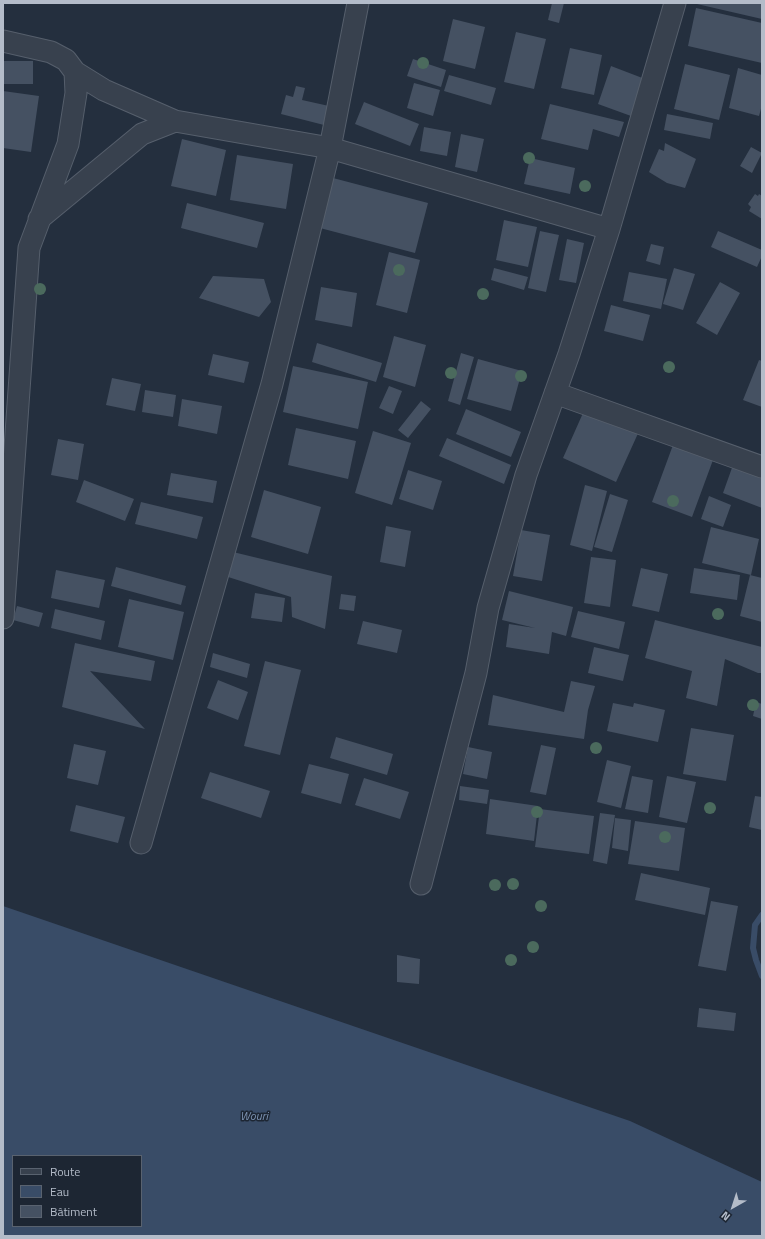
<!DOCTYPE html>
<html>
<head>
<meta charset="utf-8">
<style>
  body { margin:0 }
  #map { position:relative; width:765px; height:1239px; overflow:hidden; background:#242f3e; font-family:"Titillium Web",sans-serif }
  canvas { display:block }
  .frame { position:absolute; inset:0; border:4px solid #b4bcc9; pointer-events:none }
  .legend { position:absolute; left:12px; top:1155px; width:130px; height:72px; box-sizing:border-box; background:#1d2633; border:1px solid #59626f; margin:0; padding:5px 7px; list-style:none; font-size:12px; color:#b4bcc9 }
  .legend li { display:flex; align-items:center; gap:8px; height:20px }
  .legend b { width:20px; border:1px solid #59626f }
  .north { position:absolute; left:713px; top:1187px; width:40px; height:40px; -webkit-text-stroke:3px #1d2633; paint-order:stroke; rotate:219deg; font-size:11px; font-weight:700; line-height:16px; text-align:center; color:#b4bcc9 }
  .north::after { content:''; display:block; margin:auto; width:14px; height:18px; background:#b4bcc9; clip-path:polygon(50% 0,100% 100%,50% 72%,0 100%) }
</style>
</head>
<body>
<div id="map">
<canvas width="765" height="1239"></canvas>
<div class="frame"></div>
<ul class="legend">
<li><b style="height:5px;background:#38414e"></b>Route</li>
<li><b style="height:11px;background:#394c67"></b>Eau</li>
<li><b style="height:11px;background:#455162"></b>Bâtiment</li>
</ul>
<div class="north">N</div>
</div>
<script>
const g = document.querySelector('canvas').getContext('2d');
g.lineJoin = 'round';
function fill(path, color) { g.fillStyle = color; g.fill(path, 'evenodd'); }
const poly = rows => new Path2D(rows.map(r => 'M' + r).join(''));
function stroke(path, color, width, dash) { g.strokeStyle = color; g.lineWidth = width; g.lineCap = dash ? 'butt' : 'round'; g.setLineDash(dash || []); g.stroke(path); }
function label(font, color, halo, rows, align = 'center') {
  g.font = font + ' "Titillium Web",sans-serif'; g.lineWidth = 3; g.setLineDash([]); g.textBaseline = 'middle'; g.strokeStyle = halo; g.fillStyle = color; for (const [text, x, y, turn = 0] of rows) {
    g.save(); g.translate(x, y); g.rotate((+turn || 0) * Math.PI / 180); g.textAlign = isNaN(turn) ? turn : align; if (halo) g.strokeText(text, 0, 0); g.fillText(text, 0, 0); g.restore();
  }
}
const water = poly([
  [3,906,630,1121,762,1182,762,1236,3,1236],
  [13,1156,141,1156,141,1226,13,1226]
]);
const stream = poly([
  [762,915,755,925,753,948,756,960,762,976]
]);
const building = poly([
  [552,3,564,3,559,23,548,20],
  [697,3,762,3,762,19,697,4],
  [696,8,762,23,762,63,688,46],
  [453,19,485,27,475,69,443,61],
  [516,32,546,39,534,89,504,82],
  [570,48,602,55,594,95,561,88],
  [413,59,446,70,441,87,407,76],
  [3,61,33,61,33,84,3,84],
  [685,64,730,75,719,120,674,109],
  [611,66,645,79,631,116,598,104],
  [738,68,762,75,762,105,759,116,729,108],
  [449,75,496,88,491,105,444,91],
  [414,83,440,90,433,116,407,108],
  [296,86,305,88,302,100,329,106,324,125,281,114,286,95,293,97],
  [3,91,39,96,31,152,3,148],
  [364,102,419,124,410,146,355,124],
  [550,104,624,122,619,137,593,129,588,150,541,139],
  [667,114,713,123,710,139,664,130],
  [424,127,451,132,447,156,420,151],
  [461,134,484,139,477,172,455,167],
  [182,139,226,150,216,196,171,186],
  [665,143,696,159,685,188,667,183,649,172,659,149,664,151],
  [751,147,762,153,752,173,740,166],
  [237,155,293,164,286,209,230,200],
  [530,158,575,168,570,194,524,184],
  [333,178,428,203,415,253,320,228],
  [755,194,758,196,759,194,762,196,762,219,749,211,751,207,748,204],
  [187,203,264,223,257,248,181,228],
  [504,220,537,227,528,267,496,260],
  [540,231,559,235,546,292,528,288],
  [718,231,762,250,762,256,757,267,711,247],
  [567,239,584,243,576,283,559,280],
  [651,244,664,247,660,265,646,261],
  [389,252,420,260,407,313,376,305],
  [494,268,528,277,524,290,491,280],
  [674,268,695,274,683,310,663,304],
  [629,272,667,279,661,309,623,301],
  [213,276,264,279,271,302,259,317,199,298],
  [720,282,740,293,717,335,696,323],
  [321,287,357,293,352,327,315,320],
  [611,305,650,315,643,341,604,331],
  [394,336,426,345,415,387,383,377],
  [317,343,382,363,376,382,312,362],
  [461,353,474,357,460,405,448,401],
  [213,354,249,362,244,383,208,375],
  [478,359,522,371,511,411,467,399],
  [759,360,762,361,762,407,743,400],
  [293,366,368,382,358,429,283,412],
  [112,378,141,384,135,411,106,405],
  [389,386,402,391,393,414,379,408],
  [145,390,176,395,173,417,142,412],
  [182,399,222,406,217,434,178,426],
  [421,401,431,409,408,438,398,430],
  [587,404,640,429,616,482,563,458],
  [466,409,521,432,511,457,456,434],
  [296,428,356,441,348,479,288,465],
  [373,431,411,443,392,505,355,493],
  [447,438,511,465,504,484,439,456],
  [58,439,84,444,78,480,51,475],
  [673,445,713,460,692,517,652,502],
  [733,465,762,476,762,508,723,493],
  [408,470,442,481,433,510,399,499],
  [171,473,217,481,213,503,167,495],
  [84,480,134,499,125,521,76,502],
  [585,485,607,491,592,551,570,545],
  [264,490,321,507,308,554,251,537],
  [610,494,628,500,612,552,594,547],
  [709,496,731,505,723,527,701,519],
  [141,502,203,517,197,539,135,524],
  [386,526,411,531,405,567,380,562],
  [711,527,759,539,751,575,702,563],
  [521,530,550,535,542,581,513,576],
  [233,552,332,576,325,629,292,617,291,597,225,576],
  [591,557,616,560,610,607,584,603],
  [116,567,186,586,181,605,111,586],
  [641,568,668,574,659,612,632,606],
  [694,568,740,575,737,600,690,593],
  [56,570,105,580,99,608,51,598],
  [750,575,762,578,762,622,740,616],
  [509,591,573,607,566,636,552,632,549,654,506,647,509,624,535,628,502,620],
  [255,593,285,598,282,622,251,618],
  [341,594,356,596,354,611,339,609],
  [129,599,184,612,173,660,118,647],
  [17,606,43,613,39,627,13,620],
  [55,609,105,621,101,640,51,628],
  [578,611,625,622,619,649,571,637],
  [655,620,762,647,762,673,758,673,725,659,717,706,686,698,692,671,645,658],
  [363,621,402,630,397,653,357,644],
  [75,643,155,661,151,681,90,671,145,729,62,707],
  [594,647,629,655,623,681,588,673],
  [213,653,250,664,247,678,210,667],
  [265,661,301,670,280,755,244,746],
  [218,680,248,692,238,720,207,708],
  [571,681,595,686,588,710,584,739,488,725,493,695,564,712],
  [756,702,762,704,762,719,753,716],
  [613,703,633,707,634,703,665,710,658,742,607,731],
  [691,728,734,735,726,781,683,774],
  [336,737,393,754,387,775,330,758],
  [74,744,106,751,98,785,67,778],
  [541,745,556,748,546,795,530,792],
  [468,747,492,752,487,779,463,774],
  [607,760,631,766,621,808,597,802],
  [309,764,349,774,341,804,301,793],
  [210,772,270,791,261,818,201,798],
  [632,776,653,780,648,813,625,809],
  [667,776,696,782,687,823,659,817],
  [364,778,409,792,400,819,355,805],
  [460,786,489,790,487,804,459,800],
  [755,796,762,797,762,830,749,827],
  [490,799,538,806,534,841,486,834],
  [76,805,125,817,118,843,70,831],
  [540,809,594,816,589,854,535,847],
  [600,813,615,815,607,864,593,861],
  [615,818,631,820,628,851,612,848],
  [635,821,685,828,679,871,628,864],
  [641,873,710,888,705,915,635,900],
  [711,901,738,906,726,971,698,966],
  [397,955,420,959,419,984,397,982],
  [699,1008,736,1013,734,1031,697,1027]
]);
const minor = poly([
  [3,41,51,52,66,60,75,72,76,93,68,144,29,248,3,618],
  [75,72,104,90,175,121,330,148,609,229],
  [39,219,142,134,175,121],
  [555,393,762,467],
  [141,843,272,384,330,148,358,3],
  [421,884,476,673,488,608,526,475,569,354,609,229,675,3]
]);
const trees = [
  [423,63],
  [529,158],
  [585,186],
  [399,270],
  [40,289],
  [483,294],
  [669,367],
  [451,373],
  [521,376],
  [673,501],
  [718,614],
  [753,705],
  [596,748],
  [710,808],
  [537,812],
  [665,837],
  [513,884],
  [495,885],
  [541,906],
  [533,947],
  [511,960]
];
const waterNames = [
  ["Wouri",254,1117]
];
fill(water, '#394c67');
stroke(stream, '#394c67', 6);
fill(building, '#455162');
stroke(minor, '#565f6c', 23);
stroke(minor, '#38414e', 21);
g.fillStyle = '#4b6a5d';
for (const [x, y] of trees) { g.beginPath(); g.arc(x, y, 6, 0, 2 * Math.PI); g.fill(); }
label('italic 12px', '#7c92b1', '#1d2633', waterNames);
</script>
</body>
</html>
